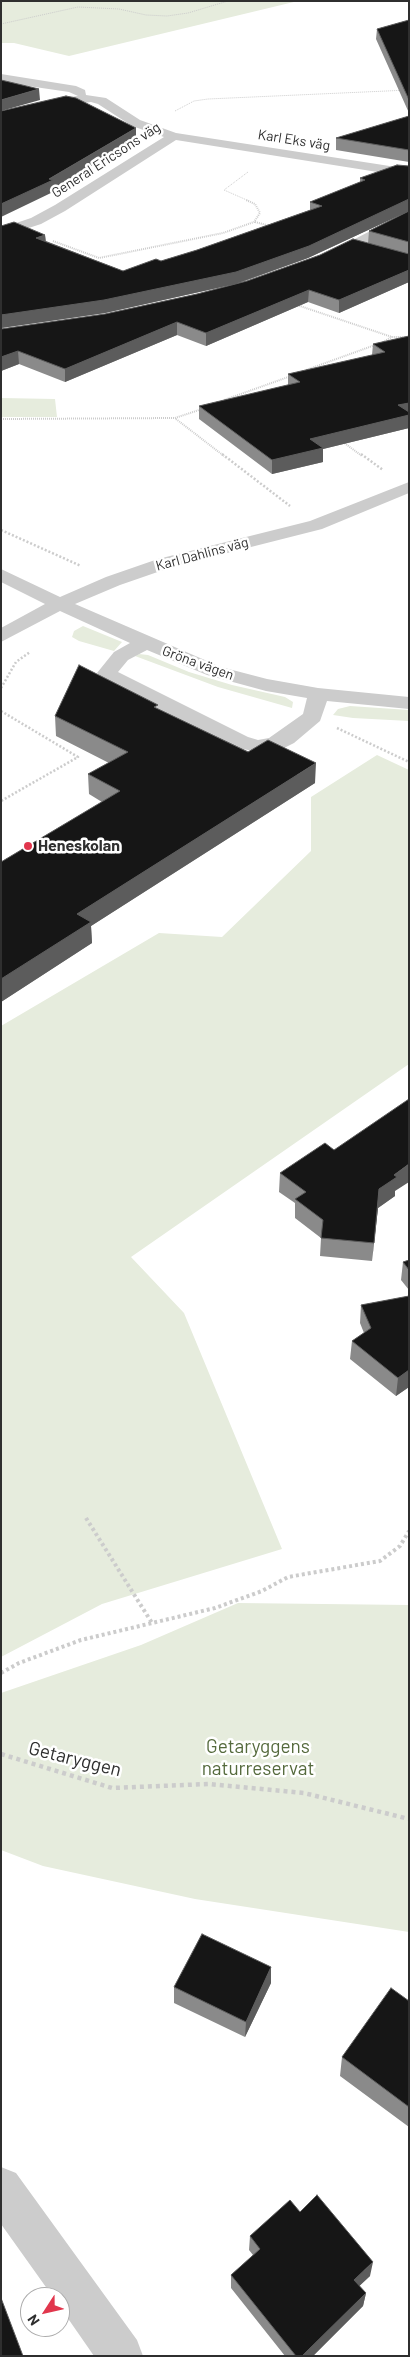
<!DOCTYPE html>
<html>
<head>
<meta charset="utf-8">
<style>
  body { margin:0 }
  #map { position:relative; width:410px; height:2357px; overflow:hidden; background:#fff; font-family:Barlow,sans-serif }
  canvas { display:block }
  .frame { position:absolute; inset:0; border:2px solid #2f2f2f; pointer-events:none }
  .north { position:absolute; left:20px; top:2287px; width:50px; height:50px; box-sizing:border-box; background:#fff; border:1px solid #acacac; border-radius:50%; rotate:235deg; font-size:14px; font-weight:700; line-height:20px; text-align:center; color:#2f2f2f }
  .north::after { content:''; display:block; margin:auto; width:18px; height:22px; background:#e1364d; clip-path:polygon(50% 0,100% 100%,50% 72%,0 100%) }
</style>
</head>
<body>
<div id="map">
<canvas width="410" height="2357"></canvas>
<div class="frame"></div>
<div class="north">N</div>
</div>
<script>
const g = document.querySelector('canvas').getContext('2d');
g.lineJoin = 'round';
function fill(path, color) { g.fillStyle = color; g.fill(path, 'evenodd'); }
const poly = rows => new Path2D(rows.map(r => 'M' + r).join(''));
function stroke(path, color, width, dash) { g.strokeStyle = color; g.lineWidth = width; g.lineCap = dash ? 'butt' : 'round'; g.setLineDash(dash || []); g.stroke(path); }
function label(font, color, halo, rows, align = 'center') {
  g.font = font + ' Barlow,sans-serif'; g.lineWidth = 5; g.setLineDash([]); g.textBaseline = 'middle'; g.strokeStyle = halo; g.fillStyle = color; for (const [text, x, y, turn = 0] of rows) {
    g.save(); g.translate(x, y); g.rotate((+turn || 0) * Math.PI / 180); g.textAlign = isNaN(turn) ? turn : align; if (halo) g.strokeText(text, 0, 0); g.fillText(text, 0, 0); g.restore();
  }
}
const green = poly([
  [1,1,298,1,69,56,14,43,1,43],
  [1,398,55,399,57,417,1,417],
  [83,626,122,642,114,651,79,641,72,637,74,631],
  [139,654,148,655,189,672,232,685,285,697,293,702,292,708,218,687,135,656],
  [350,706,409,710,409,721,353,718,333,715,338,709],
  [377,755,409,770,409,1064,131,1257,184,1313,282,1549,102,1604,1,1657,1,1026,159,933,222,937,311,851,311,797],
  [238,1603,409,1605,409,1932,195,1899,43,1866,1,1850,1,1693,141,1645]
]);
const pathFar4 = poly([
  [1,24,78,7,119,9,146,15,167,16,188,13,228,1],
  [175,111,194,101,208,99,409,90],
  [248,172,224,190,249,201]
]);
const pathFar3 = poly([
  [255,222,270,226],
  [53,241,99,258,223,233,254,222,260,213,255,204,246,200],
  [297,305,392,337,409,337],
  [381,343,392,337],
  [306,370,375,345],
  [224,400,291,376],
  [1,419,175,418,202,409],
  [176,419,224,456],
  [343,442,362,456]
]);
const pathFar2 = poly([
  [222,454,290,506],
  [361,454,383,470],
  [1,530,81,566],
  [1,688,16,662,30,652],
  [1,711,78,757,1,801],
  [337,728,409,762]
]);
const pathFar1 = poly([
  [86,1518,152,1623],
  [1,1673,19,1663,81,1640,215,1608,262,1591,288,1577,380,1561,400,1546,409,1531]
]);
const path = poly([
  [1,1754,112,1788,208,1784,304,1793,409,1819]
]);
const minor = poly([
  [1,74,76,86,85,90,86,95,106,98,140,120,176,133,409,169,409,177,176,140,65,211,41,224,1,237,1,228,31,218,55,205,164,137,132,126,98,104,91,102,53,107,1,121,1,113,52,99,78,96,69,92,1,82,1,74],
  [409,211,409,221,332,260,322,260,320,257,409,211],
  [409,482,409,493,322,529,172,567,120,585,75,604,221,667,267,679,318,688,409,697,409,709,327,701,320,721,294,743,282,749,258,752,233,747,109,684,97,673,114,652,130,643,60,611,1,642,1,628,45,604,1,582,1,569,60,597,106,577,158,559,310,521,409,482],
  [147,650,207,675,266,691,307,698,303,714,269,738,258,740,248,737,118,672,128,660,147,650],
  [1,2167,16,2173,137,2340,143,2356,94,2356,60,2307,60,2297,53,2297,1,2224,1,2167]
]);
const wall = poly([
  [409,20,409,113,376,39,377,29],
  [409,116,409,162,336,150,336,138],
  [409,166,409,211,308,258,237,284,368,243,369,231,409,211,409,282,339,313,308,302,206,346,177,335,65,382,19,364,1,371,1,329,105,314,197,294,231,285,105,313,1,328,45,235,46,241,123,271,161,261,197,250,310,210,310,202,360,182,360,178],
  [409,336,409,428,323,449,323,462,272,474,199,419,199,406,288,385,288,374,372,355,373,344],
  [158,709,315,783,91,926,92,943,1,1002,1,862,102,802,89,794,88,774,109,763,56,736,55,716],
  [280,1173,395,1191,395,1196,378,1208,372,1261,320,1256,321,1238,295,1218,295,1203,279,1192],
  [409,1260,409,1290,401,1280,403,1262],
  [409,1296,409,1387,396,1396,350,1359,352,1341,364,1333,360,1323,361,1305],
  [271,1967,271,1983,245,2037,174,2003,174,1987],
  [409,2001,409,2127,340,2076,342,2057],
  [300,2212,370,2276,359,2286,366,2293,363,2306,313,2356,285,2356,231,2288,231,2275,253,2255,249,2250,250,2236]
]);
const shadedWall = poly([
  [39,89,40,100,1,111,1,100],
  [136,128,136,139,53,189,53,192,1,217,1,204,49,179],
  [409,199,409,211,308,258,235,284,105,313,1,328,1,315],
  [45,235,46,247,36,238],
  [409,270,409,282,339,313,339,300],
  [309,290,308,302,206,346,206,333],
  [177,322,177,335,65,382,65,369],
  [18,351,19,364,1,371,1,357],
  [409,403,409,428,323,449,323,462,272,474,272,460,310,439,398,405],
  [316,763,315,783,91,926,92,943,1,1002,1,979,77,914],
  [409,1164,409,1182,395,1191,395,1196,378,1208,372,1261,379,1189,394,1175],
  [409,1370,409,1387,396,1396,398,1378],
  [271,1967,271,1983,245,2037,246,2022],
  [373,2262,370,2276,352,2293,354,2280],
  [366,2293,363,2306,313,2356,302,2356]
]);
const building = poly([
  [409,20,409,100,377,29,409,20],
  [1,80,39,89,1,100,1,80],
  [66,96,76,98,136,128,49,179,53,180,1,204,1,111,66,96],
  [409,116,409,150,336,138,409,116],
  [397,165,409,166,409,199,309,246,236,272,104,300,1,315,1,226,14,222,45,235,36,238,123,271,156,259,161,261,197,250,322,206,310,202,365,180,360,178,397,165],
  [409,211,409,242,369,231,409,211],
  [353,239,409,254,409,270,339,300,309,290,206,333,177,322,65,369,18,351,1,357,1,329,105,314,197,294,247,281,320,255,353,239],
  [409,336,409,403,398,405,409,412,409,415,310,439,323,448,272,460,199,406,300,382,288,374,385,352,373,344,409,336],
  [79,665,158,705,154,707,248,752,268,740,316,763,77,914,91,922,1,979,1,862,120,791,88,774,128,752,55,716,79,665],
  [409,1099,409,1164,394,1175,397,1177,379,1189,374,1243,321,1238,323,1220,295,1199,306,1192,280,1173,325,1143,334,1150,409,1099],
  [409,1260,409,1270,403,1262,409,1260],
  [409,1296,409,1370,398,1378,352,1341,371,1328,361,1305,409,1296],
  [202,1934,271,1967,246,2022,174,1987,202,1934],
  [391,1988,409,2001,409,2107,342,2057,391,1988],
  [317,2195,373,2262,354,2280,366,2293,302,2356,296,2356,231,2275,260,2249,250,2236,290,2200,300,2212,317,2195],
  [1,2298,23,2356,1,2356,1,2298]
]);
const markers = [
  [28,846,5,"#e1364d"]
];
const farStreetnames = [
  ["Karl Eks väg",294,140,9],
  ["General Ericsons väg",106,160,-33],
  ["Karl Dahlins väg",202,554,-15],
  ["Gröna vägen",198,663,20]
];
const poiNames = [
  ["Heneskolan",38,846]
];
const nearParknames = [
  ["Getaryggens",258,1747],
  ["naturreservat",258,1769]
];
const nearStreetnames = [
  ["Getaryggen",75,1759,14]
];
fill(green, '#e6ecdd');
stroke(pathFar4, '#ccc', 1, [1, 1]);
stroke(pathFar3, '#ccc', 2, [1, 1]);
stroke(pathFar2, '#ccc', 2.5, [2, 2]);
stroke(pathFar1, '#ccc', 4, [3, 3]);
stroke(path, '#ccc', 4.5, [4, 4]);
fill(minor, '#ccc');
fill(wall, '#8a8a8a');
fill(shadedWall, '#5c5c5c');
fill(building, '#161616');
stroke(building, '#5c5c5c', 1);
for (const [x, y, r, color] of markers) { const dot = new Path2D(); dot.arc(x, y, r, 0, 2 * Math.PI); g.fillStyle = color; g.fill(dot); stroke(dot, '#fff', 2); }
label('14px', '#2f2f2f', '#fff', farStreetnames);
label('bold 16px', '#2f2f2f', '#fff', poiNames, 'left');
label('19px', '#556a3d', '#fff', nearParknames);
label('19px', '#2f2f2f', '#fff', nearStreetnames);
</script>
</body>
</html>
